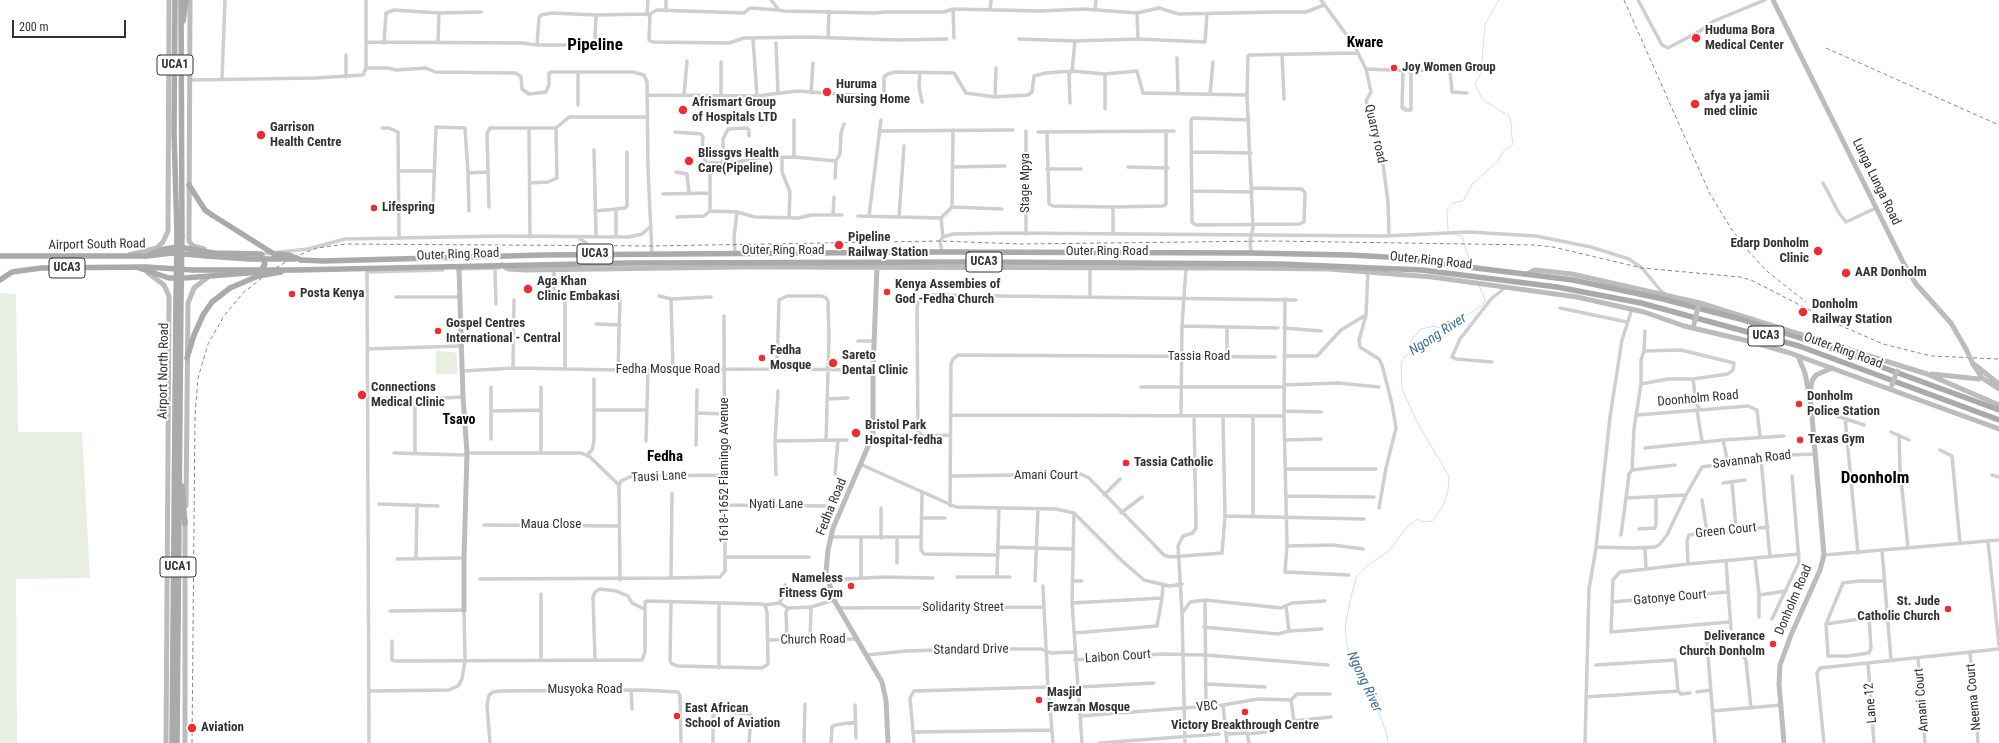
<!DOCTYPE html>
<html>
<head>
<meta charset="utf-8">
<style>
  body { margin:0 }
  #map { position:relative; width:1999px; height:743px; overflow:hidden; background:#fff; font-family:"Roboto Condensed",sans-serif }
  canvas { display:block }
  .scale { position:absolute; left:12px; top:20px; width:114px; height:18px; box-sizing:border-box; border:2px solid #323232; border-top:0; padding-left:5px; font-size:12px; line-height:14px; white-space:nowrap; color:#323232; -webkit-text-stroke:3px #fff; paint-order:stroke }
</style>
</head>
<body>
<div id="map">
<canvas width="1999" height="743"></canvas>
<div class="scale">200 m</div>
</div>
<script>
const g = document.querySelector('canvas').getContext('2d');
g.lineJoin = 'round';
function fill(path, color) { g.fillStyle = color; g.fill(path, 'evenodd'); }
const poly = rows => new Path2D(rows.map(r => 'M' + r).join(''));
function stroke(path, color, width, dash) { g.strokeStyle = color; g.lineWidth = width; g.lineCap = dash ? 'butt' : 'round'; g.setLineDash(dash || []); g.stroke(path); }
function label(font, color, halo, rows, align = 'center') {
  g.font = font + ' "Roboto Condensed",sans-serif'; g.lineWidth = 4; g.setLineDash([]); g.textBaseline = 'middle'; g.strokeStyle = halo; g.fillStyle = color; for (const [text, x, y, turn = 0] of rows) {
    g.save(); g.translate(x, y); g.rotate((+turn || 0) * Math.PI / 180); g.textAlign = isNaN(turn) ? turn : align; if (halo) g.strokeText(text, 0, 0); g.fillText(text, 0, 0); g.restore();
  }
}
const green = poly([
  [0,293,16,294,18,432,82,432,90,578,16,579,17,743,0,743],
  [436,351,454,352,457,354,457,374,436,374]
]);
const stream = poly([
  [1448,232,1447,210,1453,203,1463,201,1473,183,1498,161,1502,153,1513,144,1511,130,1512,125,1509,116,1483,100,1475,84,1481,73,1485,24,1499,0],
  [1457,235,1462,236,1471,266],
  [1410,354,1411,341,1421,329,1434,326,1443,329],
  [1388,743,1387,735,1378,710,1369,690,1356,669,1347,646,1345,627,1350,601,1357,575,1371,563,1389,551,1407,527,1418,519,1423,522,1432,521,1443,506,1448,491,1449,476,1418,424,1402,389,1401,363,1406,355,1414,353,1432,341,1439,336,1444,329,1483,305,1485,300,1479,285]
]);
const street = poly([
  [666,0,666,11],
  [771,0,779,10,784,11,876,13,884,12,944,12,953,9,1041,11,1084,9,1137,13,1159,8,1179,14,1278,12,1306,12,1324,5],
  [1321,0,1354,45,1366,69,1371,92,1366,101,1375,124,1383,164,1388,202,1389,235],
  [1638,0,1662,45,1668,48,1700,31,1714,21,1765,0],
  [953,9,954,38],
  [990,10,991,0],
  [1095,10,1096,0],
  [439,13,481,12],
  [1137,13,1138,39],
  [647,14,648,0],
  [648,15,657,10,744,13,750,8,779,10],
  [828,38,829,11],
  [753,39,757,96],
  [1019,39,1075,41,1138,39,1205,42,1207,14],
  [366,42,522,43,537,45,570,45,592,43,595,39,596,15],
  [384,43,386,13,394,10,439,13,438,42],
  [776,43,778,93],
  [537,45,539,18,541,15,552,13,596,15,647,14,650,16,649,40,653,42,729,43,744,38,808,37,897,40,947,39],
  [1282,54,1284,99],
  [1177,58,1178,93],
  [721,62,721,96],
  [366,68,388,68,396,70,426,68,435,72,516,73,521,77,522,89,529,94,546,92,549,85,549,73,552,72,633,72,644,75,647,82,648,169,652,254],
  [1366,69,1411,71],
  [1403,70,1402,108,1405,108,1405,110,1411,110,1411,71,1446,69,1450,71,1452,92,1467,93],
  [920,72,919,87,922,102],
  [1105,74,1105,109],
  [346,77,346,55],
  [222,78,225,0],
  [189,80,316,78,363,75,366,68,366,0],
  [811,93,813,63],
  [1210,94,1213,62],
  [647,95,757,96,797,91,881,97,884,95,884,77,888,74,895,72,954,73,966,93,995,97,1028,95,1032,92,1034,76,1046,73,1072,71,1105,74,1137,71,1143,93,1247,95,1248,56,1249,55,1358,53],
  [684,95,687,61],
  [1247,95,1253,228,1250,241,1251,253],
  [995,97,996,68],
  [1070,103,1069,74,1072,71,1075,41],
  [578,105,578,72],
  [794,120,794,157],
  [1249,120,1193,118,1191,120,1192,222,1196,225,1299,224,1304,222,1305,193,1302,189,1252,188],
  [382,128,389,128,398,132,399,238,502,236,629,237,642,234,650,227],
  [529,128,530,237],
  [879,131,1013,130],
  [675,132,701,134,703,137,702,152,706,163,738,162,755,158,794,157,836,161],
  [1038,132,1174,131],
  [1047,132,1049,204,1053,206,1113,207,1163,206,1166,204,1166,131],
  [594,150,596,236],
  [1192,152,1251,153],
  [782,158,782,172,790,192,789,218],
  [723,162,723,139,728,129,747,128,749,130,749,136],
  [706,163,710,170,710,211],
  [952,167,1005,166],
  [1128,167,1168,168],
  [1047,169,1081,169],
  [399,171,434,171],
  [676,172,687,174,689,193],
  [468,173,469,211],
  [835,178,836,161,840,154,841,133,844,124],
  [530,183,548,182,557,178,556,128],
  [1823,183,1839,213,1846,222,1876,208],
  [1192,191,1252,192],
  [663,194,709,193],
  [489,207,487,133,490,128,556,128,569,117,648,117],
  [952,207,1002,209],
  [433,208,436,127,465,128,468,173,487,172],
  [616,209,625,208,627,206,627,152],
  [595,211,616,209,616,237],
  [833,215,842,215],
  [858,216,941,218],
  [869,216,881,120],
  [677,217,704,216,710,211,737,212,755,217,799,218,811,215,833,215,834,197],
  [899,217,904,146],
  [1026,234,1026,131],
  [1113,234,1113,207],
  [578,237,600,254],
  [943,237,953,234,1009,233,1385,236,1469,232,1536,236,1591,247,1629,259,1642,268,1661,291,1665,294],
  [942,252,940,241,943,237,941,218,952,207,953,130],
  [735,253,734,237,737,212],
  [261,254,308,249,345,239,399,238],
  [457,269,499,268],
  [495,269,496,304],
  [554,269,554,293,563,296,565,298,565,369],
  [659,296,671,299],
  [1090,296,1090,267],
  [396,297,459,297],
  [1285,299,1284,416,1287,546,1285,572,1349,575],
  [1560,308,1627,322],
  [1366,315,1359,340,1360,347,1379,359,1382,365,1392,404,1396,428,1386,468,1379,508],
  [596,324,620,325],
  [1182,326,1278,328],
  [1227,327,1227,357],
  [1284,328,1321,331],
  [858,341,874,341],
  [367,349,461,346],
  [1644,351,1645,331],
  [1284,356,1317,356,1341,330,1366,315,1368,271],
  [1492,362,1456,359,1452,357,1460,339,1491,299,1506,287],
  [513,368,514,300],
  [673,369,671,299,711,297],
  [777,369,779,300,787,296,822,296,826,298,828,301,829,336,826,441],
  [618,370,620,298],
  [463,371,513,368,618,370,777,369,873,370],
  [1693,379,1696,403,1700,410],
  [1284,385,1338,383,1379,387],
  [1141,387,1284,387],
  [368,397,408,400,463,397],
  [827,399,848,398],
  [595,410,646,410],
  [491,411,541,410],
  [1284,411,1321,412],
  [1697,411,1702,441],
  [697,413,725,414],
  [952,415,1284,416],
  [1637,415,1748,406,1757,410,1760,437],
  [1181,416,1182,326,1186,268],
  [1253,416,1253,517],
  [1837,416,1864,425],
  [1845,418,1858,553],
  [1891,432,1909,440],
  [951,435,923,436,918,432,917,309,918,301,924,296,929,295,1296,300],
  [1899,435,1900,469,1908,548],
  [491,439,491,387],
  [1285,440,1321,439],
  [1723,440,1784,436],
  [646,441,648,370],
  [775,441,847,440],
  [696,445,697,390],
  [1645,448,1723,440,1728,463],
  [1940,450,1952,456,1960,543],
  [394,453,463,455,467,453,581,453,590,457,619,485],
  [415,453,415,400],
  [541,453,541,387],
  [587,455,592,450,594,441,594,379],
  [1761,459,1770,557],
  [862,465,956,507,1056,509,1074,513,1072,603,1082,743],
  [1675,465,1632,470,1629,474,1626,498,1686,495],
  [1286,469,1376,469],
  [1632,470,1634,429,1641,384,1641,360,1644,351,1681,350,1734,363,1733,370,1728,374,1693,379,1668,379,1641,384],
  [835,474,838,440],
  [776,475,775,441,778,391],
  [1992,475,1999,477],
  [951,476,1081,474,1089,478,1164,555,1170,557,1222,553,1225,516,1223,416],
  [1732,482,1736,529],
  [1723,483,1745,480],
  [672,493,671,578,720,577,725,571,725,557,724,316],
  [922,493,921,550,924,554,998,555],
  [1104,495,1120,479],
  [1286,496,1374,497],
  [1702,500,1707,532],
  [379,504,438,506],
  [725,505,826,506],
  [950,506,951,364,953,359,958,355,1275,357],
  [881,508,881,538],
  [1074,513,1121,560,1144,580,1169,586,1182,584],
  [1121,513,1142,497],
  [1225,516,1364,519],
  [921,518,945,518],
  [484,525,618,526],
  [1639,529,1655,528,1656,525,1656,496],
  [1621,535,1626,498],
  [830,537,921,537],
  [861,538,861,578],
  [1988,541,1999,645],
  [1287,546,1333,545,1363,549],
  [998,547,1072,549],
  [1596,547,1634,548,1655,547,1659,545,1667,535,1686,495,1702,467,1789,455,1816,454],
  [1645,548,1646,569],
  [1882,551,1891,660],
  [1824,555,1999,540],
  [725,557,809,557],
  [416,558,417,505],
  [397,559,464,558],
  [1755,559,1759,595,1759,617],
  [1726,561,1731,629],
  [897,563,897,539],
  [1688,564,1687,541,1689,535,1768,527],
  [997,576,999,508],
  [957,577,1010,577],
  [480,579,671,578],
  [620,580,619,485,621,481,632,476,643,476,725,475],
  [828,580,883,577,933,578],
  [1035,581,1038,509],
  [1072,581,1082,581],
  [1043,586,1044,607],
  [1759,595,1786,591],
  [1205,600,1206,707],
  [1612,602,1727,592],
  [779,603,788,608],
  [1072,603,1162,598,1163,584],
  [765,605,779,603,783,597,785,585],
  [1286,606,1289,631],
  [838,608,1044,607,1048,687,914,691,910,698,914,743],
  [1183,612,1190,602,1205,600,1281,608,1292,603,1325,601],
  [1869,617,1871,648,1869,653,1848,656,1828,656,1826,624,1843,583,1860,581,1884,581],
  [1772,619,1799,562,1792,476],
  [1730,622,1611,632,1613,580,1620,572,1688,564,1799,554],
  [1826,624,1887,615],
  [1204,627,1278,634,1289,631,1322,629],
  [1074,633,1157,626,1162,598],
  [768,640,858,639],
  [810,640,811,607],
  [392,641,392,660,396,661,642,660,645,652,645,602,648,601,761,604,765,605,767,612,768,664,762,668,678,666,672,664,670,661,671,602],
  [787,641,786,612,788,608,811,607,834,600],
  [1707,642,1715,743],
  [1970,652,1978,742],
  [867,655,906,651,970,649,1041,649,1051,653,1074,652],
  [1709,655,1736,652,1743,654,1746,661,1751,708],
  [1918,658,1925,743],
  [541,659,541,594],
  [595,660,593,597,595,592,600,589,616,591,628,596,632,603,644,609],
  [1075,660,1162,654,1206,655,1328,665],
  [1868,663,1874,743],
  [1596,665,1675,660,1678,691,1681,694,1690,693],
  [719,668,719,604],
  [1206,684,1265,687],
  [1048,687,1052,730],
  [1079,687,1154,683],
  [631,690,632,709],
  [369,691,449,690,458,686,462,679,465,661,464,610,390,611],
  [1697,692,1711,690],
  [1586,697,1678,691],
  [1291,700,1294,721,1331,717],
  [855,705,856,738],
  [1223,705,1226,734,1247,733,1249,743],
  [1713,711,1781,705],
  [1081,716,1223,705,1258,699,1291,700,1297,694,1330,694],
  [914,732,1052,730,1053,743],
  [1226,734,1227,743],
  [1248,734,1266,732],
  [369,743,367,272,443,270],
  [490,743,487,705,489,695,493,692,501,691,642,690,678,692,680,696,681,743],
  [713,743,713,716,717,711,750,714,751,716,749,743],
  [804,743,805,704],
  [831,743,832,727,835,725,856,722],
  [1099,743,1219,734],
  [1185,743,1182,612,1178,546,1183,536,1193,533,1196,528,1194,417],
  [1585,743,1589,589,1596,548,1610,417,1622,340,1632,309],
  [1824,743,1817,673,1820,668,1999,649]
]);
const secondary = poly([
  [190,0,189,241,193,246,204,249],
  [1773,0,1904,264,1916,284,1951,323,1966,349],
  [129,255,157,248,163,242,168,231,169,0],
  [502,265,508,269,526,270,741,267,1241,268,1329,269,1432,277,1577,297,1644,312,1684,326,1748,341,1790,353,1999,429],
  [877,267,873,370,873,435,833,528,828,550,826,572,834,600,882,682,886,700,888,743],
  [459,269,463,397,467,453,464,558,464,610],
  [148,273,164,285,169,296,169,304,166,743],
  [1527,274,1535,270,1572,274,1700,303,1927,374,1999,405],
  [1973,364,1982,378,1999,389],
  [1975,365,1999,384],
  [1932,374,1979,379],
  [1810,392,1812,381,1816,375,1832,368],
  [186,506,188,303,194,288,208,277],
  [185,743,185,520],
  [1784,743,1779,684,1780,665,1791,635,1820,570,1824,555,1811,405,1805,373,1798,356]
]);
const primary = poly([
  [175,0,174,131,177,236],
  [181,0,182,236],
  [183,21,186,0],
  [189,185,205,210,212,215],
  [0,256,147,256,172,253,207,256],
  [301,260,323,261,543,255,942,252,1251,253,1349,255,1387,257,1573,280,1663,299,1740,319,1819,344,1999,410],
  [136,267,169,278,185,278,260,272,265,264,261,254,214,253,179,247,164,249,147,256],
  [295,270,630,263,981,262,1280,264,1422,270,1557,287,1641,303,1799,346,1999,420],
  [0,280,12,272,41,268,146,267,193,270],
  [187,358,194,335,203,315,212,302,230,288],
  [182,486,185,524],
  [172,743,176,299],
  [177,743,181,299]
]);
const rail = poly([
  [1624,0,1710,194,1732,230,1750,253,1768,272,1806,302],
  [1826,48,1999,125],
  [192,743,195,415,198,378,208,344,224,316,243,293,268,273,294,257,317,248,346,244,651,246,940,241,1021,244,1273,241,1534,245,1553,247,1642,268,1740,277,1751,280,1837,324,1883,344,1931,356,1999,359]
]);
const secondaryBridge = poly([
  [1694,324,1698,307],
  [1966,349,1973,364],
  [1892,385,1897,371]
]);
const primaryBridge = poly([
  [212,215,274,254,289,255,301,260],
  [207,256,249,259,295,259],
  [193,270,295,270],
  [230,288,258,276,281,272],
  [176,299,177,236],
  [181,299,182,236]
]);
const markers = [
  [1696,38,5,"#f22b31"],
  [1394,68,4,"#f22b31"],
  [827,92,5,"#f22b31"],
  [1695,104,5,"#f22b31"],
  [683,110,5,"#f22b31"],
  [261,135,5,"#f22b31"],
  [689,161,5,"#f22b31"],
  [374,208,4,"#f22b31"],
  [839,245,5,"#f22b31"],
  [1818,251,5,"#f22b31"],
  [1846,273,5,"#f22b31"],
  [528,289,5,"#f22b31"],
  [887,292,4,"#f22b31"],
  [292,294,4,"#f22b31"],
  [1803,312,5,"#f22b31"],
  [438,331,4,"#f22b31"],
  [762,358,4,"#f22b31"],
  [833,363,5,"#f22b31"],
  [362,395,5,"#f22b31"],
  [1799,404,4,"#f22b31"],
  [856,433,5,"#f22b31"],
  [1800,440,4,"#f22b31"],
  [1126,463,4,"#f22b31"],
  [851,586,4,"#f22b31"],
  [1948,609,4,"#f22b31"],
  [1773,644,4,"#f22b31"],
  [1039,700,4,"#f22b31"],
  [1245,712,4,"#f22b31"],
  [677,716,4,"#f22b31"],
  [192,728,5,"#f22b31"]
];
const shields = [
  [175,65,36],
  [595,254,36],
  [984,262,36],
  [67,268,36],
  [1766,336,36],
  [178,567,36]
];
const shieldNames = [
  ["UCA1",175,65],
  ["UCA3",595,254],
  ["UCA3",984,262],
  ["UCA3",67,268],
  ["UCA3",1766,336],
  ["UCA1",178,567]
];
const poiNames = [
  ["Huduma Bora",1705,31],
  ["Medical Center",1705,46],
  ["Joy Women Group",1402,68],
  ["Huruma",836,85],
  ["Nursing Home",836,100],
  ["afya ya jamii",1704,97],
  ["med clinic",1704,112],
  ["Afrismart Group",692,103],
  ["of Hospitals LTD",692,118],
  ["Garrison",270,128],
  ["Health Centre",270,143],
  ["Blissgvs Health",698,154],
  ["Care(Pipeline)",698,169],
  ["Lifespring",382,208],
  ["Pipeline",848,238],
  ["Railway Station",848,253],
  ["Edarp Donholm",1809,244,"right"],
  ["Clinic",1809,259,"right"],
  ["AAR Donholm",1855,273],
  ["Aga Khan",537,282],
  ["Clinic Embakasi",537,297],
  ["Kenya Assembies of",895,285],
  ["God -Fedha Church",895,300],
  ["Posta Kenya",300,294],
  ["Donholm",1812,305],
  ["Railway Station",1812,320],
  ["Gospel Centres",446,324],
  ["International - Central",446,339],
  ["Fedha",770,351],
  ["Mosque",770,366],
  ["Sareto",842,356],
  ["Dental Clinic",842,371],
  ["Connections",371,388],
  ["Medical Clinic",371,403],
  ["Donholm",1807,397],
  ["Police Station",1807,412],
  ["Bristol Park",865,426],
  ["Hospital-fedha",865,441],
  ["Texas Gym",1808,440],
  ["Tassia Catholic",1134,463],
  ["Nameless",843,579,"right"],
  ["Fitness Gym",843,594,"right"],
  ["St. Jude",1940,602,"right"],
  ["Catholic Church",1940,617,"right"],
  ["Deliverance",1765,637,"right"],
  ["Church Donholm",1765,652,"right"],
  ["Masjid",1047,693],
  ["Fawzan Mosque",1047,708],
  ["East African",685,709],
  ["School of Aviation",685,724],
  ["Victory Breakthrough Centre",1245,726,"center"],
  ["Aviation",201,728]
];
const streetNames = [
  ["Quarry road",1375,134,77],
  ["Lunga Lunga Road",1876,182,64],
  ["Stage Mpya",1026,183,-90],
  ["Airport South Road",97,245,-1],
  ["Outer Ring Road",783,251],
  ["Outer Ring Road",1107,252],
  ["Outer Ring Road",458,255,-2],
  ["Outer Ring Road",1431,261,6],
  ["Outer Ring Road",1843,351,20],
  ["Tassia Road",1199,357],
  ["Fedha Mosque Road",668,370],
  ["Airport North Road",164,371,-89],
  ["Doonholm Road",1698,399,-5],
  ["Savannah Road",1752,460,-7],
  ["1618-1652 Flamingo Avenue",725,470,-90],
  ["Amani Court",1046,476],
  ["Tausi Lane",659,477,-3],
  ["Nyati Lane",776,505],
  ["Fedha Road",832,507,-68],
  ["Maua Close",551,525],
  ["Green Court",1726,531,-6],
  ["Gatonye Court",1670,598,-5],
  ["Donholm Road",1794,600,-67],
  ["Solidarity Street",963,608],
  ["Church Road",813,640,-1],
  ["Standard Drive",971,650,-1],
  ["Laibon Court",1118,657,-4],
  ["Musyoka Road",585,690],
  ["Neema Court",1974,697,-95],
  ["Amani Court",1922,700,-95],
  ["Lane 12",1871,703,-95],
  ["VBC",1207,707,-5]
];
const waterNames = [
  ["Ngong River",1438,335,-33],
  ["Ngong River",1364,682,65]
];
const neighbourhoodNames = [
  ["Tsavo",459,420]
];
const quarterNames = [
  ["Kware",1365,43],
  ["Fedha",665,457]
];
const districtNames = [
  ["Pipeline",595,46],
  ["Doonholm",1875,479]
];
fill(green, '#e8efe0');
stroke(stream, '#cce0f0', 1);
stroke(street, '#cfcfcf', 3.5);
stroke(secondary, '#bcbcbc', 5);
stroke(primary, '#aaa', 5.5);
stroke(rail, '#878787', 1, [4, 3]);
stroke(secondaryBridge, '#bcbcbc', 5);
stroke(primaryBridge, '#aaa', 5.5);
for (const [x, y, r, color] of markers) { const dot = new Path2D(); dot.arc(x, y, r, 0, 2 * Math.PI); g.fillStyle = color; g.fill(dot); stroke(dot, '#fff', 1.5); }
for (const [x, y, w] of shields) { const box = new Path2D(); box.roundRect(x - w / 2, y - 10, w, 20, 3); g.fillStyle = '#fff'; g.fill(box); stroke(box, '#323232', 1); }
label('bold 12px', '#323232', null, shieldNames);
label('bold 13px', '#323232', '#fff', poiNames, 'left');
label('13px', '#323232', '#fff', streetNames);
label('italic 14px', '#38719c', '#fff', waterNames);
label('bold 14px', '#000', '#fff', neighbourhoodNames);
label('bold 15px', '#000', '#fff', quarterNames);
label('bold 17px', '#000', '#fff', districtNames);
</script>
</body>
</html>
